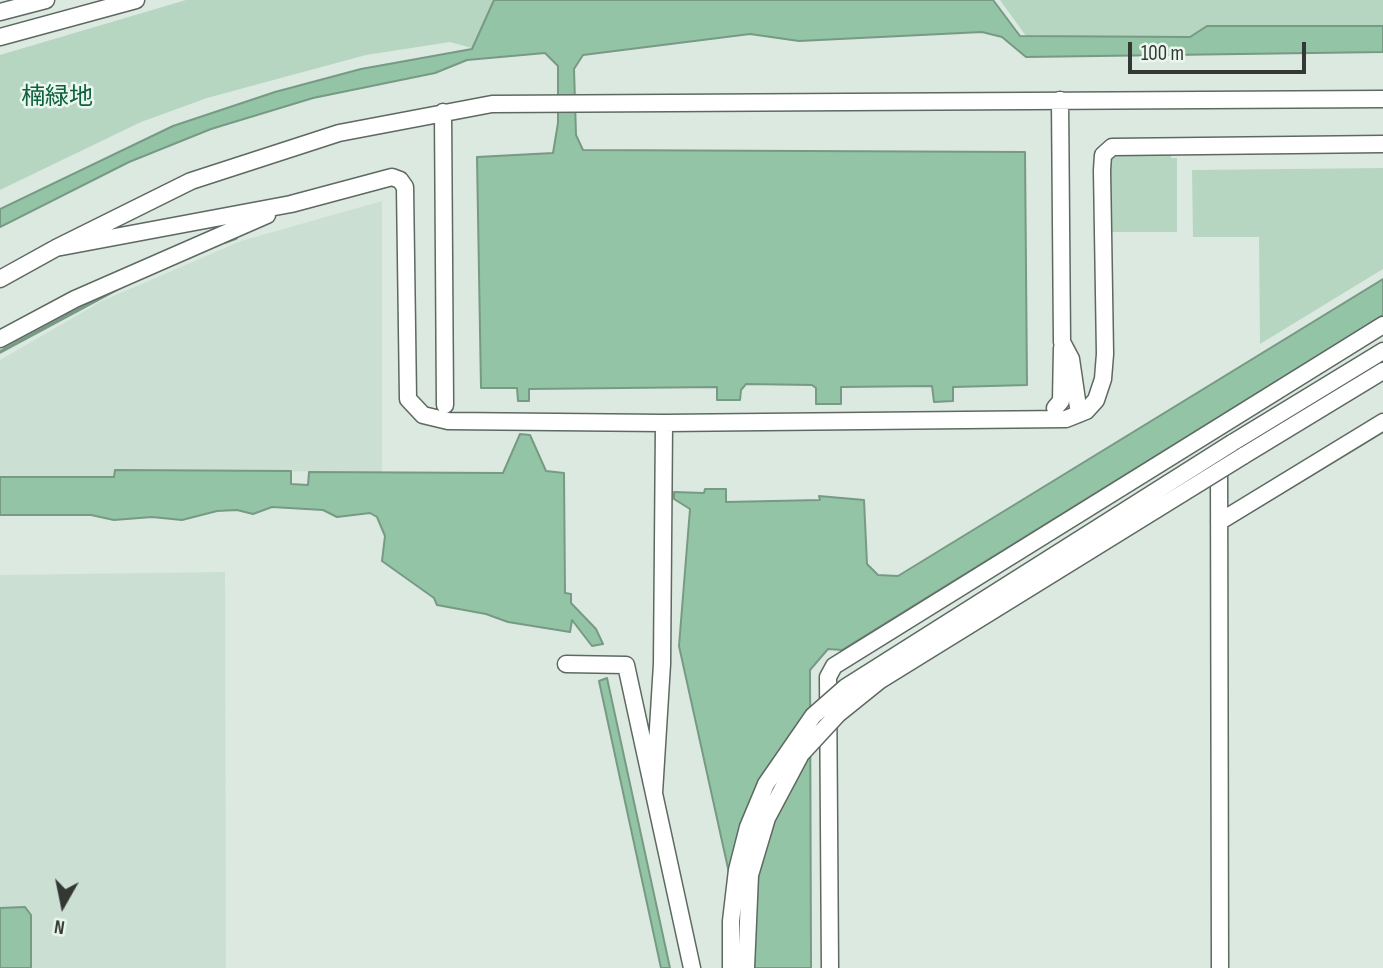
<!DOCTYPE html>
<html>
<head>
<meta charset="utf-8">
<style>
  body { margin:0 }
  #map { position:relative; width:1383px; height:968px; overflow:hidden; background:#dce9e1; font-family:"Sofia Sans Condensed",sans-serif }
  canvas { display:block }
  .north { position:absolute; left:28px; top:870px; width:70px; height:70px; -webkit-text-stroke:5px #eaf7ee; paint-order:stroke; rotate:189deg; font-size:19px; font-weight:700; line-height:28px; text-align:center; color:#333835 }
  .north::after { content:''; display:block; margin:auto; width:24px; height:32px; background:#333835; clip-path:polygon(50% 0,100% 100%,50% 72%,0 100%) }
  .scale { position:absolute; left:1128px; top:42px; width:178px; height:32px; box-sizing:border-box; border:4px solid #333835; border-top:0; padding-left:9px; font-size:21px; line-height:24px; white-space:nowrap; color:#333835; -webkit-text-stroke:5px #eaf7ee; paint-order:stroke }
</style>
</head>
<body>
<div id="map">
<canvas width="1383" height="968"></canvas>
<div class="north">N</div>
<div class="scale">100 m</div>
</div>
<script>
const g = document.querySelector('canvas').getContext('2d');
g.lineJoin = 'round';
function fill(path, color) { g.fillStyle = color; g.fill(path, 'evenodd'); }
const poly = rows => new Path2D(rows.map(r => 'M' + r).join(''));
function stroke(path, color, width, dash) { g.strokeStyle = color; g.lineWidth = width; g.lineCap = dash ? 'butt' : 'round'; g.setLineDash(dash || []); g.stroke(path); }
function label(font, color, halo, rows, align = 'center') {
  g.font = font + ' "Sofia Sans Condensed","Noto Sans JP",sans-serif'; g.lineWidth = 5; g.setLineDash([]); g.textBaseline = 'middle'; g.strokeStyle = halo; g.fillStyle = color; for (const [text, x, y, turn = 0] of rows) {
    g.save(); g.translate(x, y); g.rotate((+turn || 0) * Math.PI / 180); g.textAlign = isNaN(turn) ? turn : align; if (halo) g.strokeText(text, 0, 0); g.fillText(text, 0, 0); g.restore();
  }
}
const built = poly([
  [382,201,382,472,116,470,115,477,0,477,0,360,102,301,241,241],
  [225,572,226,968,0,968,0,575]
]);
const green = poly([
  [186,0,494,0,472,48,450,42,366,55,207,98,141,122,0,190,0,55],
  [1000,0,1383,0,1383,26,1207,26,1190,37,1026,36],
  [1117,154,1171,154,1171,158,1177,158,1177,232,1110,232,1110,159],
  [1383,168,1383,269,1260,344,1259,237,1193,237,1192,170]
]);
const water = poly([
  [494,0,993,0,1020,36,1190,37,1207,26,1383,26,1383,52,1026,57,1002,37,982,32,799,41,750,34,583,55,574,69,576,135,583,150,1025,152,1027,385,953,387,953,401,934,402,932,386,841,387,841,404,816,404,816,388,812,385,746,384,741,390,740,400,717,400,717,387,529,389,529,401,518,401,517,388,481,388,477,157,553,153,558,123,558,66,545,53,467,60,435,73,313,98,211,129,129,162,0,227,0,209,173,126,275,92,361,69,472,49,494,0],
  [1383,279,1383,315,842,650,828,649,810,670,811,968,750,968,679,646,690,509,674,499,674,492,704,493,705,489,726,489,726,502,820,500,819,496,864,500,867,564,878,575,898,576,1383,279],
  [520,434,530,435,546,471,564,473,565,593,571,594,571,603,596,629,603,644,592,646,572,620,570,632,508,622,486,614,437,605,434,598,382,561,385,536,377,517,370,513,337,517,323,510,272,507,253,514,237,510,217,511,182,520,152,517,114,520,91,515,0,515,0,477,114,477,115,470,291,471,291,484,308,485,309,472,503,473,520,434],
  [607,678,670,968,661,968,599,681,607,678],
  [25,907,31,915,31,968,0,968,0,908,25,907]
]);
const stream = poly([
  [225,242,236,238],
  [0,352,121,287]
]);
const minor = poly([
  [0,12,46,0],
  [0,37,136,0],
  [1060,100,1062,342,1071,359,1079,414],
  [443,112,445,405],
  [56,248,291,204,392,177,400,180,405,187,408,399,423,415,448,421,664,423,1066,419,1086,411,1096,400,1103,379,1105,354,1102,170,1103,155,1112,147,1383,144],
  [0,279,56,248,191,181,339,133,492,104,1383,99],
  [0,339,75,299,267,215],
  [1055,408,1061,401,1062,348],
  [1232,443,1383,351],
  [1243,456,1383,371],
  [1219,459,1220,968],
  [1219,522,1383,422],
  [566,664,626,665,692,968],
  [654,793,662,664,664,423],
  [830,968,828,677,834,666,1383,325]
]);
const minorBridge = poly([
  [731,968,731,921,737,870,748,827,766,784,813,716,846,687,1232,443],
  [746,968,750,875,767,818,801,754,838,714,879,681,1243,456]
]);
const parkNames = [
  ["楠緑地",57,98]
];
fill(built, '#cbdfd2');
fill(green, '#b6d6c2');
fill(water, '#94c4a6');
stroke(water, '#779a84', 2);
stroke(stream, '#779a84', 3.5);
stroke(minor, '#5d6961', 19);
stroke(minor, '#fff', 16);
stroke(minorBridge, '#5d6961', 19, []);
stroke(minorBridge, '#fff', 16);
label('24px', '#0f603b', '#eaf7ee', parkNames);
</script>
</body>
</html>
